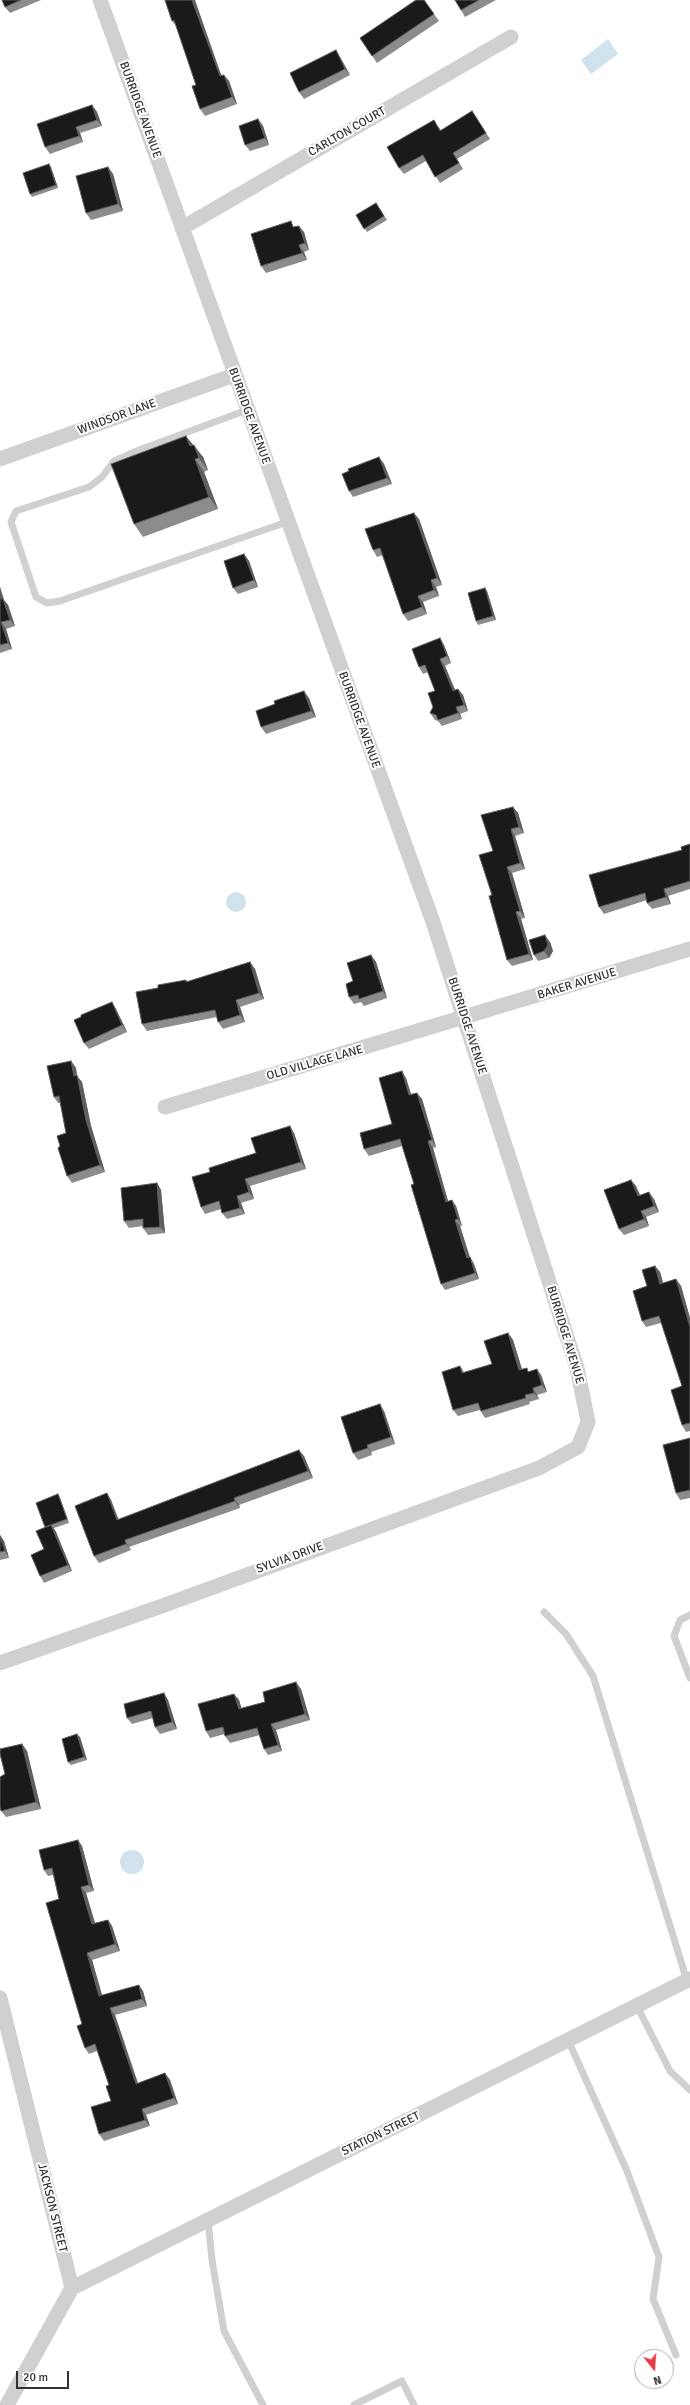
<!DOCTYPE html>
<html>
<head>
<meta charset="utf-8">
<style>
  body { margin:0 }
  #map { position:relative; width:690px; height:2405px; overflow:hidden; background:#fff; font-family:Signika,sans-serif }
  canvas { display:block }
  .north { position:absolute; left:634px; top:2349px; width:40px; height:40px; box-sizing:border-box; background:#fff; border:1px solid #adadad; border-radius:50%; rotate:163deg; font-size:11px; font-weight:700; line-height:16px; text-align:center; color:#333 }
  .north::after { content:''; display:block; margin:auto; width:14px; height:18px; background:#e63946; clip-path:polygon(50% 0,100% 100%,50% 72%,0 100%) }
  .scale { position:absolute; left:16px; top:2371px; width:53px; height:18px; box-sizing:border-box; border:2px solid #333; border-top:0; padding-left:5px; font-size:12px; line-height:14px; white-space:nowrap; color:#333; -webkit-text-stroke:3px #fff; paint-order:stroke }
</style>
</head>
<body>
<div id="map">
<canvas width="690" height="2405"></canvas>
<div class="north">N</div>
<div class="scale">20 m</div>
</div>
<script>
const g = document.querySelector('canvas').getContext('2d');
g.lineJoin = 'round';
function fill(path, color) { g.fillStyle = color; g.fill(path, 'evenodd'); }
const poly = rows => new Path2D(rows.map(r => 'M' + r).join(''));
function stroke(path, color, width, dash) { g.strokeStyle = color; g.lineWidth = width; g.lineCap = dash ? 'butt' : 'round'; g.setLineDash(dash || []); g.stroke(path); }
function label(font, color, halo, rows, align = 'center') {
  g.font = font + ' Signika,sans-serif'; g.lineWidth = 4; g.setLineDash([]); g.textBaseline = 'middle'; g.strokeStyle = halo; g.fillStyle = color; for (const [text, x, y, turn = 0] of rows) {
    g.save(); g.translate(x, y); g.rotate((+turn || 0) * Math.PI / 180); g.textAlign = isNaN(turn) ? turn : align; if (halo) g.strokeText(text, 0, 0); g.fillText(text, 0, 0); g.restore();
  }
}
const water = poly([
  [608,39,618,54,591,74,581,60],
  '226 902a10 10 0 1 1 20 0a10 10 0 1 1-20 0Z',
  '120 1862a12 12 0 1 1 24 0a12 12 0 1 1-24 0Z'
]);
const lane = poly([
  [247,410,139,450,114,461,102,477,89,487,16,511,11,522,36,597,47,603,60,601,287,522],
  [544,1612,566,1634,593,1676,687,1981],
  [690,1615,680,1620,674,1636,690,1678],
  [637,2006,670,2071,690,2090],
  [568,2040,627,2171,659,2257,653,2299,676,2355],
  [208,2220,212,2260,224,2331,263,2405],
  [354,2405,402,2381,414,2405]
]);
const street = poly([
  [182,228,511,37],
  [0,459,234,375],
  [165,1107,690,949],
  [0,1663,162,1606,539,1468,578,1447,588,1422,577,1368,433,922,100,0],
  [0,1998,72,2288,7,2405],
  [72,2288,690,1979]
]);
const wall = poly([
  [2,0,41,0,10,13,5,7],
  [165,0,222,75,224,75,229,81,237,104,205,116,200,109,196,85,177,27,172,21],
  [424,0,439,21,377,63,360,38],
  [455,0,496,0,465,17,461,10],
  [336,50,340,57,350,75,304,99,299,92],
  [92,105,97,112,102,126,80,133,83,142,50,154,45,147],
  [472,111,490,139,457,159,463,169,440,183,426,161,404,174,399,168,438,126,441,130],
  [258,119,263,126,269,145,250,151,245,145],
  [49,164,51,167,58,188,32,197,30,194],
  [108,167,113,174,123,211,91,220,86,213],
  [376,203,387,220,367,232,356,215],
  [304,232,309,250,304,252,307,260,266,273,261,266],
  [193,445,194,445,203,457,208,470,204,472,218,509,143,537,134,524],
  [379,457,384,464,392,484,353,497,349,491,349,471],
  [419,519,442,585,436,587,439,596,423,602,427,614,408,621,403,614,383,555,377,557,373,550],
  [244,554,249,561,258,587,238,594,233,588],
  [0,587,4,600,8,605,15,626,6,629,12,649,0,653],
  [485,588,487,591,496,620,478,625,476,621],
  [440,638,444,645,451,663,445,666,455,690,458,689,463,695,468,711,460,714,462,719,442,726,438,721,435,720,430,713,433,707,435,691,428,672,423,674,419,667],
  [309,698,316,717,266,734,261,727],
  [513,807,518,813,524,833,515,836,525,869,512,873,525,918,521,919,533,960,512,966,507,960,492,895,493,851],
  [690,844,690,889,668,896,671,904,652,909,647,903,647,900,604,914,599,907],
  [550,942,553,951,549,958,538,961,534,955],
  [371,955,376,962,387,998,364,1006,361,1002,354,1004,349,997,353,981],
  [250,962,255,969,264,999,240,1007,245,1022,223,1029,218,1022,217,1017,147,1031,142,1024,158,988,186,980,187,982],
  [112,1002,116,1009,127,1032,89,1049,84,1043],
  [71,1061,76,1068,77,1076,82,1082,91,1126,105,1172,72,1183,67,1176,60,1146,66,1133,60,1103,58,1103,54,1097],
  [406,1078,411,1094,417,1093,422,1099,436,1147,433,1148,448,1201,456,1206,462,1226,460,1226,470,1257,474,1264,479,1279,445,1290,441,1284,414,1184,402,1146,369,1156,364,1149,392,1124],
  [294,1133,306,1169,250,1186,254,1199,241,1203,245,1214,227,1219,222,1213,221,1209,205,1214,201,1207,210,1172,256,1153],
  [631,1180,636,1186,640,1195,654,1199,659,1212,646,1217,649,1226,624,1235,619,1229],
  [157,1183,161,1190,165,1233,148,1235,143,1228,143,1226,129,1228,124,1221],
  [655,1266,660,1272,663,1283,676,1279,681,1286,690,1318,690,1431,686,1432,682,1425,682,1386,661,1323,646,1327,642,1321],
  [508,1333,513,1340,522,1369,541,1375,547,1392,537,1395,539,1399,529,1402,530,1404,485,1418,480,1410,458,1416,453,1410,460,1366,464,1373,492,1364],
  [384,1411,395,1444,371,1452,372,1455,358,1460,353,1453],
  [690,1438,690,1498,680,1500,676,1493],
  [304,1456,313,1478,239,1505,240,1508,129,1547,131,1550,99,1563,94,1556,107,1493,111,1500,118,1519],
  [58,1494,60,1498,69,1523,54,1528,56,1532,72,1571,44,1583,40,1576,44,1549,45,1528,36,1503],
  [0,1535,4,1541,9,1558,0,1560],
  [301,1689,310,1720,276,1730,282,1751,268,1755,264,1749,260,1735,230,1743,225,1736,225,1734,210,1738,206,1731,234,1694,239,1700,241,1708,265,1702],
  [164,1693,168,1700,177,1729,160,1734,155,1727,153,1718,132,1724,127,1718],
  [80,1737,87,1760,71,1765,68,1762],
  [22,1744,27,1751,41,1809,6,1817,1,1811,5,1774],
  [78,1840,82,1846,94,1891,86,1893,95,1923,108,1920,112,1926,120,1951,92,1960,102,1995,143,1991,147,2006,115,2015,138,2083,165,2073,170,2080,178,2104,146,2115,150,2126,104,2141,99,2134,111,2101,109,2085,97,2051,89,2054,85,2048,82,2024,59,1899,53,1875,48,1876,44,1870]
]);
const shadedWall = poly([
  [192,0,195,0,224,83,220,76],
  [336,50,340,57,350,75,345,69],
  [224,75,229,81,237,104,232,97],
  [92,105,97,112,102,126,97,120],
  [258,119,263,126,269,145,265,138],
  [76,127,80,133,83,142,79,136],
  [49,164,51,167,58,188,56,185],
  [108,167,113,174,123,211,118,204],
  [299,226,304,232,309,250,305,243],
  [299,245,304,252,307,260,302,253],
  [186,436,203,457,208,470,190,446],
  [379,457,384,464,392,484,387,478],
  [195,459,204,472,218,509,209,497],
  [414,513,419,519,442,585,437,578],
  [244,554,249,561,258,587,254,580],
  [431,580,436,587,439,596,434,590],
  [0,587,4,600,8,605,15,626,10,620,1,599,0,595],
  [485,588,487,591,496,620,493,616],
  [418,596,423,602,427,614,422,607],
  [1,622,6,629,12,649,8,643],
  [440,638,444,645,451,663,447,656],
  [440,659,445,666,458,697,453,691],
  [458,689,463,695,468,711,464,705],
  [304,691,309,698,316,717,311,711],
  [456,707,460,714,462,719,458,713],
  [513,807,518,813,524,833,519,827],
  [511,829,515,836,525,869,520,863],
  [507,867,512,873,525,918,520,911],
  [664,889,668,896,671,904,666,897],
  [516,912,521,919,533,960,529,954],
  [545,935,550,942,553,951,549,958,544,951],
  [371,955,376,962,387,998,383,991],
  [250,962,255,969,264,999,259,993],
  [236,1000,240,1007,245,1022,240,1015],
  [112,1002,116,1009,127,1032,122,1025],
  [71,1061,76,1068,77,1076,82,1082,91,1126,105,1172,100,1165,86,1120,74,1076],
  [402,1071,406,1078,413,1101,409,1095],
  [417,1093,422,1099,436,1147,432,1140],
  [290,1126,294,1133,306,1169,301,1162],
  [428,1141,433,1148,450,1208,446,1202],
  [245,1179,250,1186,254,1199,249,1192],
  [631,1180,636,1186,643,1203,638,1196],
  [157,1183,161,1190,165,1233,160,1227],
  [649,1192,654,1199,659,1212,654,1206],
  [237,1196,241,1203,245,1214,240,1208],
  [452,1200,456,1206,462,1226,458,1219],
  [641,1211,646,1217,649,1226,644,1219],
  [455,1220,460,1226,472,1265,467,1258],
  [470,1257,474,1264,479,1279,475,1273],
  [655,1266,660,1272,665,1290,660,1284],
  [676,1279,681,1286,690,1318,690,1327],
  [508,1333,513,1340,524,1376,519,1370],
  [460,1366,464,1373,462,1373],
  [537,1369,541,1375,547,1392,542,1385],
  [533,1388,537,1395,539,1399,534,1393],
  [380,1404,384,1411,395,1444,391,1437],
  [367,1445,371,1452,372,1455,368,1448],
  [299,1450,304,1456,313,1478,308,1471],
  [107,1493,111,1500,121,1526,117,1520],
  [58,1494,60,1498,69,1523,67,1519],
  [234,1498,239,1505,240,1508,235,1501],
  [51,1525,56,1532,72,1571,68,1565],
  [0,1535,4,1541,9,1558,5,1551],
  [125,1540,129,1547,131,1550,126,1544],
  [296,1682,301,1689,310,1720,305,1714],
  [164,1693,168,1700,177,1729,172,1722],
  [234,1694,239,1700,244,1716,239,1709],
  [271,1724,276,1730,282,1751,278,1745],
  [77,1734,80,1737,87,1760,84,1757],
  [22,1744,27,1751,41,1809,36,1802],
  [78,1840,82,1846,94,1891,89,1885],
  [81,1887,86,1893,97,1930,92,1924],
  [108,1920,112,1926,120,1951,115,1944],
  [87,1953,92,1960,104,2002,99,1996],
  [139,1985,143,1991,147,2006,142,1999],
  [110,2008,115,2015,140,2090,136,2084],
  [165,2073,170,2080,178,2104,174,2098],
  [142,2109,146,2115,150,2126,145,2120]
]);
const building = poly([
  [2,0,21,0,5,7,2,0],
  [165,0,192,0,220,76,224,75,232,97,200,109,192,86,196,85,174,20,172,21,165,0],
  [416,0,424,0,434,14,372,56,360,38,416,0],
  [455,0,479,0,461,10,455,0],
  [336,50,345,69,299,92,290,73,336,50],
  [92,105,97,120,76,127,79,136,45,147,37,124,92,105],
  [472,111,486,133,453,153,459,163,435,177,423,155,399,168,387,147,434,120,440,131,472,111],
  [258,119,265,138,245,145,239,126,258,119],
  [49,164,56,185,30,194,23,173,49,164],
  [108,167,118,204,86,213,76,176,108,167],
  [376,203,384,216,364,229,356,215,376,203],
  [291,221,293,227,299,226,305,243,299,245,302,253,261,266,251,234,291,221],
  [186,436,190,446,194,445,199,458,195,459,209,497,134,524,111,464,186,436],
  [379,457,387,478,349,491,342,474,349,471,348,469,379,457],
  [414,513,437,578,431,580,434,590,418,596,422,607,403,614,380,548,373,550,365,529,414,513],
  [244,554,254,580,233,588,224,561,244,554],
  [485,588,493,616,476,621,468,593,485,588],
  [0,595,1,599,3,599,10,620,1,622,8,643,0,645,0,595],
  [440,638,447,656,440,659,453,691,458,689,464,705,456,707,458,713,438,720,436,715,430,713,433,707,428,693,435,691,425,665,419,667,412,649,440,638],
  [304,691,311,711,261,727,256,711,275,704,274,701,304,691],
  [513,807,519,827,511,829,520,863,507,867,520,911,516,912,529,954,507,960,489,896,492,895,479,855,493,851,481,815,513,807],
  [690,844,690,881,664,889,666,897,647,903,645,893,599,907,589,875,682,850,681,847,690,844],
  [545,935,548,945,544,951,534,955,529,940,545,935],
  [371,955,383,991,359,999,358,995,349,997,346,984,353,981,347,963,371,955],
  [250,962,259,993,236,1000,240,1015,218,1022,215,1010,142,1024,136,992,158,988,158,985,186,980,186,982,250,962],
  [112,1002,122,1025,84,1043,74,1020,81,1017,81,1015,112,1002],
  [71,1061,74,1076,77,1075,86,1120,100,1165,67,1176,58,1148,60,1146,57,1136,66,1133,59,1096,54,1097,47,1066,71,1061],
  [402,1071,409,1095,417,1093,432,1140,428,1141,446,1202,452,1200,458,1219,455,1220,467,1258,470,1257,475,1273,441,1284,411,1185,414,1184,400,1139,364,1149,360,1133,392,1124,379,1078,402,1071],
  [290,1126,301,1162,245,1179,249,1192,237,1196,240,1208,222,1213,219,1201,201,1207,192,1177,210,1172,209,1168,256,1153,251,1138,290,1126],
  [631,1180,638,1196,649,1192,654,1206,641,1211,644,1219,619,1229,604,1190,631,1180],
  [157,1183,160,1227,143,1228,143,1219,124,1221,121,1188,157,1183],
  [655,1266,660,1284,676,1279,690,1327,690,1423,682,1425,671,1390,682,1386,659,1316,642,1321,633,1291,647,1286,642,1270,655,1266],
  [508,1333,519,1370,527,1368,528,1372,537,1369,542,1385,533,1388,534,1393,525,1395,526,1398,481,1411,478,1403,453,1410,442,1372,460,1366,462,1373,492,1364,484,1341,508,1333],
  [380,1404,391,1437,367,1445,368,1448,353,1453,341,1417,380,1404],
  [690,1438,690,1490,676,1493,663,1445,690,1438],
  [299,1450,308,1471,234,1498,235,1501,125,1540,126,1544,94,1556,75,1506,107,1493,117,1520,299,1450],
  [58,1494,67,1519,45,1527,36,1503,58,1494],
  [51,1525,68,1565,40,1576,31,1555,44,1549,36,1531,51,1525],
  [0,1536,5,1551,0,1552,0,1536],
  [296,1682,305,1714,271,1724,278,1745,264,1749,257,1728,225,1736,223,1727,206,1731,198,1704,234,1694,239,1709,265,1702,263,1692,296,1682],
  [164,1693,172,1722,155,1727,151,1711,127,1718,124,1704,164,1693],
  [77,1734,84,1757,68,1762,62,1739,77,1734],
  [22,1744,36,1802,1,1811,0,1807,0,1777,5,1774,0,1754,0,1749,22,1744],
  [78,1840,89,1885,81,1887,92,1924,108,1920,115,1944,87,1953,99,1996,139,1985,142,1999,110,2008,136,2084,165,2073,174,2098,142,2109,145,2120,99,2134,91,2107,111,2101,106,2086,109,2085,95,2044,85,2048,77,2026,82,2024,46,1903,59,1899,52,1868,44,1870,39,1850,78,1840]
]);
const streetNames = [
  ["BURRIDGE AVENUE",140,110,70],
  ["CARLTON COURT",347,132,-30],
  ["BURRIDGE AVENUE",249,416,70],
  ["WINDSOR LANE",117,417,-20],
  ["BURRIDGE AVENUE",359,720,70],
  ["BAKER AVENUE",577,984,-17],
  ["BURRIDGE AVENUE",467,1026,72],
  ["OLD VILLAGE LANE",315,1063,-16],
  ["BURRIDGE AVENUE",565,1335,73],
  ["SYLVIA DRIVE",290,1558,-20],
  ["STATION STREET",381,2134,-26],
  ["JACKSON STREET",52,2208,76]
];
fill(water, '#cfe2ee');
stroke(lane, '#d0d0d0', 7);
stroke(street, '#d0d0d0', 15);
fill(wall, '#8c8c8c');
fill(shadedWall, '#5f5f5f');
fill(building, '#1a1a1a');
stroke(building, '#5f5f5f', 1);
label('12px', '#333', '#fff', streetNames);
</script>
</body>
</html>
